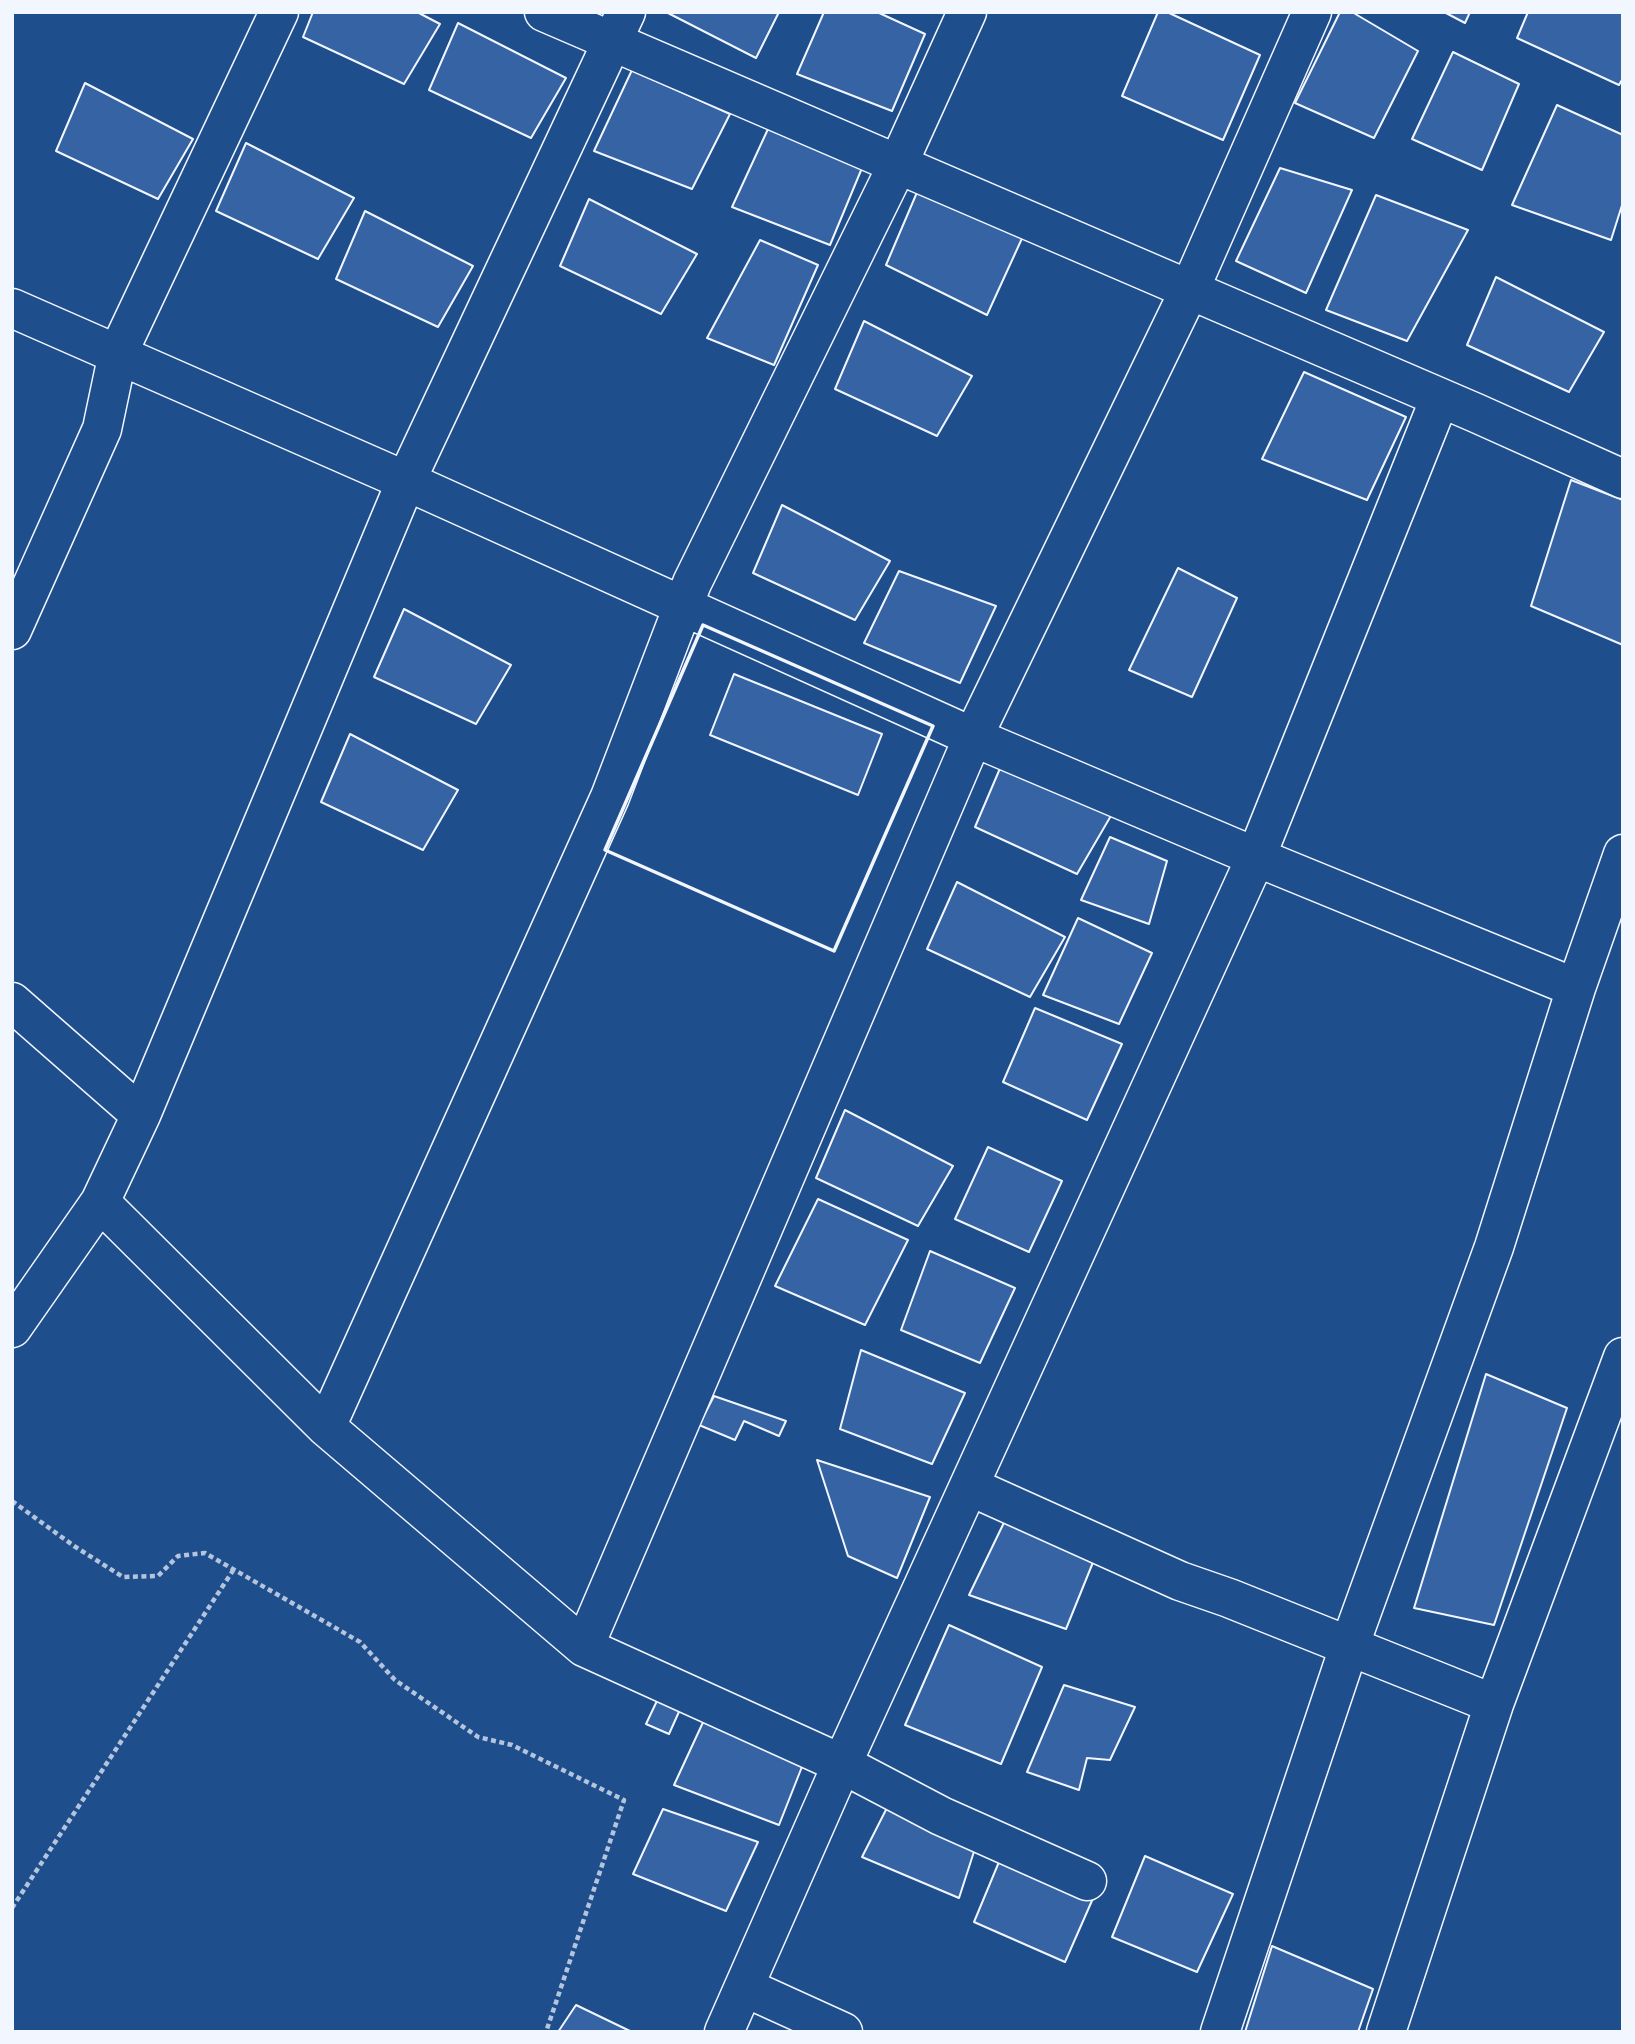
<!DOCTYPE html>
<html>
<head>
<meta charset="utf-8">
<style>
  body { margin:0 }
  #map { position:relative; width:1635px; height:2044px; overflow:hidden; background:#1f4e8c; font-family:Ubuntu,sans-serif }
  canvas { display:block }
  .frame { position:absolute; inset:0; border:14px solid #f2f6ff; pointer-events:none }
</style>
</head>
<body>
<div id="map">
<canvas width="1635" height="2044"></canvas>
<div class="frame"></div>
</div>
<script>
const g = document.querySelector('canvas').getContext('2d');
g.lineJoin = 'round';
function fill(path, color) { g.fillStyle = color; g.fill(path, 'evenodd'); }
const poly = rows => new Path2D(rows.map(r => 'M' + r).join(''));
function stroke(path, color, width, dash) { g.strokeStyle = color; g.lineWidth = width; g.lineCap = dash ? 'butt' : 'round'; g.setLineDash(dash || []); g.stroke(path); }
const building = poly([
  [313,12,417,12,440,24,404,84,303,37,313,12],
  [666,12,779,12,756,58,666,12],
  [824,12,877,12,925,34,892,111,797,74,824,12],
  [1158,12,1167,12,1260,55,1223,140,1122,96,1158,12],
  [1340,12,1352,12,1418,51,1374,138,1295,103,1340,12],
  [1444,12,1470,12,1465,23,1444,12],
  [1528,12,1623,12,1623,78,1619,85,1517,38,1528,12],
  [458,23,566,78,531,138,429,90,458,23],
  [1453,52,1519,84,1482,170,1412,139,1453,52],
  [632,70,730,114,692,189,594,151,632,70],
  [85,83,193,139,158,199,56,151,85,83],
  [1557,105,1623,135,1623,202,1611,240,1512,205,1557,105],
  [768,129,862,168,830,245,732,207,768,129],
  [246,143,354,198,318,259,216,211,246,143],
  [1280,168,1352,190,1306,293,1236,261,1280,168],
  [918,190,1024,234,987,315,886,265,918,190],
  [1376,195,1468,230,1407,341,1326,310,1376,195],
  [589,199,697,254,661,314,560,266,589,199],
  [365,211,473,266,438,327,336,279,365,211],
  [760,240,818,265,774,365,707,338,760,240],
  [1496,277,1604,332,1569,392,1467,345,1496,277],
  [864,321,972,376,937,436,835,389,864,321],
  [1304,372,1406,417,1367,500,1262,459,1304,372],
  [1571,480,1623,500,1623,645,1531,606,1571,480],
  [782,505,890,561,855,620,753,573,782,505],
  [1178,568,1237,598,1192,697,1129,670,1178,568],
  [899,571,996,606,960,683,864,643,899,571],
  [404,609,511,665,476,724,374,677,404,609],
  [734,674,882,734,858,795,710,735,734,674],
  [350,734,458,790,423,850,321,802,350,734],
  [1004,759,1112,814,1077,874,975,827,1004,759],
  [1110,837,1167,861,1149,924,1081,900,1110,837],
  [957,882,1065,937,1030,997,927,949,957,882],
  [1078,918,1152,953,1119,1024,1043,995,1078,918],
  [1035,1008,1122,1044,1087,1120,1003,1082,1035,1008],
  [845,1110,953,1166,918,1226,816,1178,845,1110],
  [988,1147,1062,1181,1029,1252,955,1219,988,1147],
  [818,1199,908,1240,865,1325,775,1286,818,1199],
  [930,1251,1015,1288,980,1363,901,1330,930,1251],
  [861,1350,965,1393,932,1464,840,1429,861,1350],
  [1486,1374,1567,1408,1494,1625,1414,1608,1486,1374],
  [714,1396,786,1421,779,1436,744,1421,735,1440,699,1425,714,1396],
  [817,1460,930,1497,897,1578,848,1556,817,1460],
  [1012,1506,1100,1545,1066,1629,969,1595,1012,1506],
  [949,1625,1042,1667,1001,1764,905,1725,949,1625],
  [665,1684,687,1694,669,1734,646,1724,665,1684],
  [1064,1685,1135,1707,1110,1760,1087,1758,1079,1790,1027,1772,1064,1685],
  [711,1705,809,1749,779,1825,674,1785,711,1705],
  [895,1792,980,1833,959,1898,862,1857,895,1792],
  [663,1809,758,1842,726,1911,633,1874,663,1809],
  [1006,1845,1098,1887,1065,1962,974,1922,1006,1845],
  [1145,1856,1233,1894,1197,1972,1112,1937,1145,1856],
  [1272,1946,1373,1989,1358,2032,1245,2032,1272,1946],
  [576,2005,632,2032,558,2032,576,2005]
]);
const path = poly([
  [12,1501,74,1546,123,1577,158,1576,178,1556,205,1553,360,1642,395,1680,478,1737,512,1745,624,1800,546,2032],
  [12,1908,234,1569]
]);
const minor = poly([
  [544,12,1476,413,1623,479],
  [626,12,406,481,141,1115,100,1202,326,1427,584,1647,842,1764,941,1816,1087,1881],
  [12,308,406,481,973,737,1256,857,1576,988],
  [12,630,102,429,118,353,279,12],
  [12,1002,141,1115],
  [12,1328,100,1202],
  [326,1427,610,797,692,583,898,164,967,12],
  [969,1486,1180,1581,1229,1598,1494,1704,1386,2032],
  [584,1647,973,737,1189,291,1312,12],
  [1494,1704,1623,1357],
  [744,1987,843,2032],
  [724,2032,842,1764,1256,857,1440,398],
  [1220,2032,1349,1647,1494,1247,1576,988,1623,854]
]);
const wall = poly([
  [703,625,933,726,834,951,605,850,703,625]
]);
fill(building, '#3563a3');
stroke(building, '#f2f6ff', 2);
stroke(minor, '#f2f6ff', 41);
stroke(path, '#b3c4dc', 4.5, [5, 3.5]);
stroke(minor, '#1f4e8c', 38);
stroke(wall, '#f2f6ff', 3.5);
</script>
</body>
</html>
